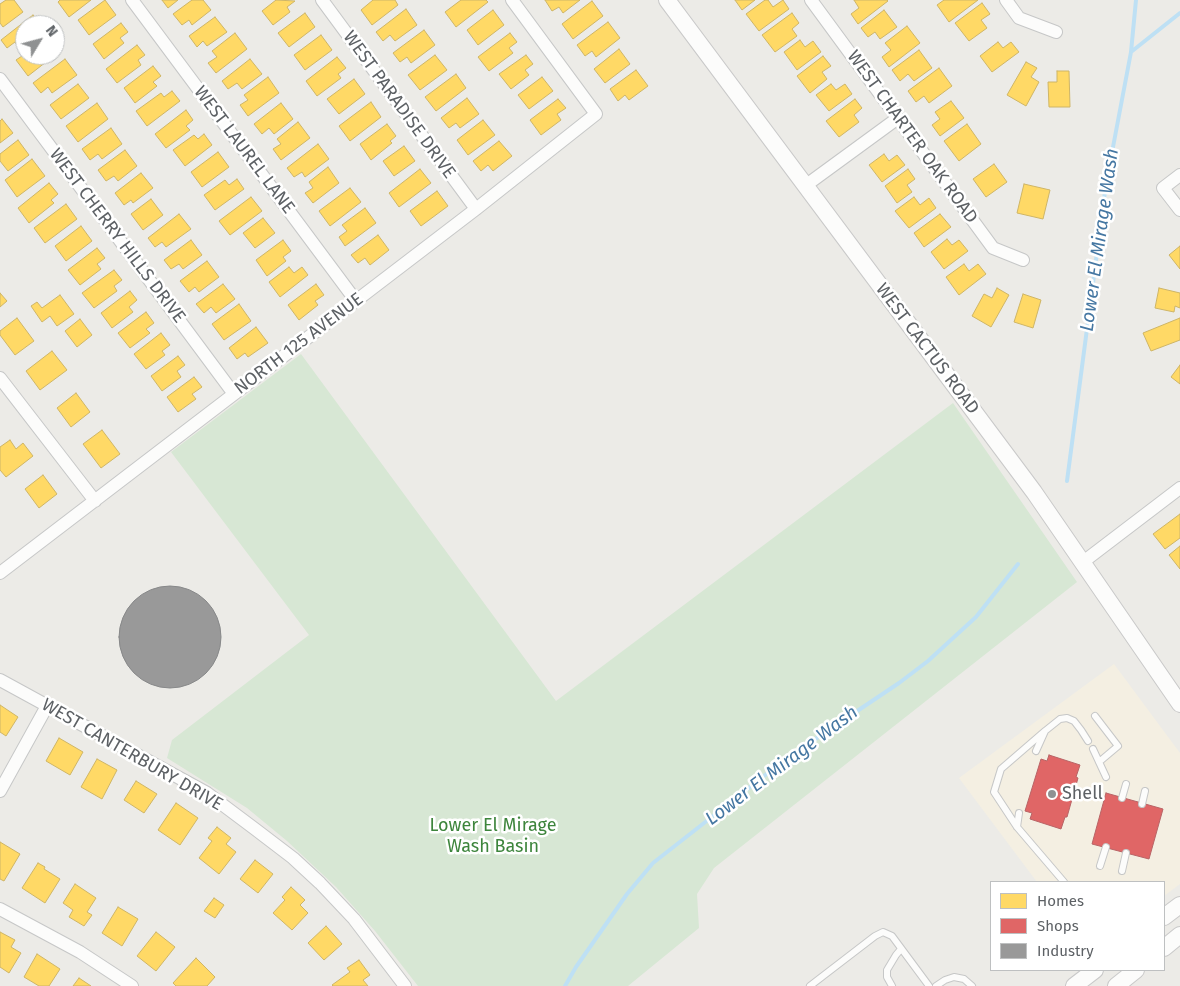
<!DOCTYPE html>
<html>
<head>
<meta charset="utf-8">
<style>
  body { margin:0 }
  #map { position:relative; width:1180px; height:986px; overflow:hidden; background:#ecebe7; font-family:"Fira Sans",sans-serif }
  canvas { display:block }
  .legend { position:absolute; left:990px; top:881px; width:175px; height:90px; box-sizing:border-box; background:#fff; border:1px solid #bec0c1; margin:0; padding:6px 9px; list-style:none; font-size:15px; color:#5d6165 }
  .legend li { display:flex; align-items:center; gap:10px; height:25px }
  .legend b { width:25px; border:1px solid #bec0c1 }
  .north { position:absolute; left:15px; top:15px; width:50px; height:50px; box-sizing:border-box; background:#fff; border:1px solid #bec0c1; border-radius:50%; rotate:53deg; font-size:14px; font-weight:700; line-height:20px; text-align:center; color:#5d6165 }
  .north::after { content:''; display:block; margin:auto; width:18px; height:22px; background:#8f9192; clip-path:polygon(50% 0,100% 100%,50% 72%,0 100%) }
</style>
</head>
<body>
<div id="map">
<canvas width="1180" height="986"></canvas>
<ul class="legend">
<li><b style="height:14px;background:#ffd966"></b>Homes</li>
<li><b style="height:14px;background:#e06666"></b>Shops</li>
<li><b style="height:14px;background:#999"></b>Industry</li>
</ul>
<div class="north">N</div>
</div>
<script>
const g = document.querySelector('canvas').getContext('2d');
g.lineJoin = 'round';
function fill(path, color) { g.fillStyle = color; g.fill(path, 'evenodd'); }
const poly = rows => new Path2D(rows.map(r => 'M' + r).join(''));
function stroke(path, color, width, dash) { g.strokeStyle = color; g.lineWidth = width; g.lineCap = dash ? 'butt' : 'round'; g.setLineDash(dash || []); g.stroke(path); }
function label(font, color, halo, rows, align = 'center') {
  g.font = font + ' "Fira Sans",sans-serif'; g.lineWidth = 5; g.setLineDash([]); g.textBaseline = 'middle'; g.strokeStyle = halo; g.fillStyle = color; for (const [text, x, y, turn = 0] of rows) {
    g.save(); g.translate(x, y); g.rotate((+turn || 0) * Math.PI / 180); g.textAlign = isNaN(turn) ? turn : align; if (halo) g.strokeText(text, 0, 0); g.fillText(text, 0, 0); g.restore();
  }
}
const commercial = poly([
  [1114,664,1180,753,1180,884,1164,896,1164,882,1037,882,959,778]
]);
const green = poly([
  [301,354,556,701,953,403,1077,582,714,868,697,894,699,928,628,986,418,986,375,931,336,887,287,841,247,808,167,758,172,740,309,635,171,452]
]);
const homes = poly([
  [6,0,14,0,23,12,3,27,0,23,0,4,6,0],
  [60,0,91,0,69,17,58,2,60,0],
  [105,0,116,15,89,35,78,20,105,0],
  [162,0,178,0,168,8,162,0],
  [192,0,203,0,211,10,192,25,189,20,182,25,173,14,192,0],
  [276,0,295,1,287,7,290,12,273,25,262,11,276,0],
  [373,0,395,0,398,5,372,25,361,10,373,0],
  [461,0,486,0,488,2,456,27,445,12,461,0],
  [545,0,580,0,563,13,559,7,552,11,545,0],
  [735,0,755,0,742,10,735,0],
  [765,0,768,0,773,7,783,0,789,9,759,31,746,14,765,0],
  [854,0,887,0,888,1,858,24,851,14,859,8,854,0],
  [944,0,978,0,949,22,937,5,944,0],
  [592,1,603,16,573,39,562,24,592,1],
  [982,3,990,14,981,20,987,28,969,41,955,23,982,3],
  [406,9,417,25,395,41,390,35,383,41,376,32,406,9],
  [493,10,504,25,478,45,467,30,493,10],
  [884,10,897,27,880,39,875,32,868,37,861,28,884,10],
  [305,13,315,27,289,47,278,33,305,13],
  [792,13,799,23,792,29,797,36,775,52,762,35,792,13],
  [33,15,41,25,25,25,25,44,19,48,15,42,7,48,1,40,33,15],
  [215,17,227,32,207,46,203,41,197,47,189,36,215,17],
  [608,22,620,38,596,57,592,51,585,56,577,45,608,22],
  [121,23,128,32,120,38,124,43,104,59,93,44,121,23],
  [907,26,920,43,889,67,882,57,891,50,885,43,907,26],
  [424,30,435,45,411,63,407,57,400,62,393,53,424,30],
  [235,33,247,49,216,73,208,63,217,57,212,51,235,33],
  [510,33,517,42,509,48,513,53,489,71,478,57,510,33],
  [321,35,332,50,305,70,294,55,321,35],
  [800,40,805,47,813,41,821,52,797,70,784,52,800,40],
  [998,42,1003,48,1011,42,1019,52,992,72,980,56,998,42],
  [137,45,145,55,138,60,141,65,117,83,106,69,137,45],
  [619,49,630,64,605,83,594,69,619,49],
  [919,50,932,68,914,81,908,74,900,81,892,70,919,50],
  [25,54,25,55,55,55,28,76,16,60,25,54],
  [435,55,447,70,420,90,408,75,435,55],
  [526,55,533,64,525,70,529,75,511,89,499,74,526,55],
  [823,56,831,66,822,72,827,79,810,93,797,76,823,56],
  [337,57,346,68,338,74,341,78,317,96,306,81,337,57],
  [65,59,77,75,52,93,48,87,41,93,33,83,65,59],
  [250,59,262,74,242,89,237,83,228,89,222,81,250,59],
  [1026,62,1037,68,1031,77,1039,82,1026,106,1007,95,1026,62],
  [153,66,161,76,153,82,157,86,135,103,124,88,153,66],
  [939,68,952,86,929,103,924,96,916,102,908,91,939,68],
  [636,70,648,86,629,100,625,95,618,101,610,89,636,70],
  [1057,71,1069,71,1070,107,1049,107,1048,82,1057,82,1057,71],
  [456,74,466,88,436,111,425,97,456,74],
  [268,77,279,93,248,116,240,105,248,100,244,95,268,77],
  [542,77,553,91,529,109,518,95,542,77],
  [354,79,365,94,339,114,327,99,354,79],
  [78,84,89,98,61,119,50,105,78,84],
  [831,84,836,90,845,84,852,94,829,111,816,95,831,84],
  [172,91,180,101,147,126,136,111,161,93,164,97,172,91],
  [467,98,479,114,460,128,456,123,449,128,441,118,467,98],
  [558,99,566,108,557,114,561,120,541,135,530,120,558,99],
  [855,99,862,108,854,115,859,122,839,137,826,121,855,99],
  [951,101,964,118,940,136,932,125,940,119,935,112,951,101],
  [371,102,381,117,350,141,339,126,371,102],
  [97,103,108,119,78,142,66,126,97,103],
  [281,103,293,119,274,134,269,128,262,134,254,124,281,103],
  [186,110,193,120,186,126,190,130,166,148,155,134,186,110],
  [2,119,13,133,0,143,0,121,2,119],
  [483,120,495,135,468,155,457,140,483,120],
  [298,122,310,138,281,160,273,149,281,144,277,139,298,122],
  [387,124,396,136,390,141,392,143,371,160,360,144,387,124],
  [967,124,981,144,959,161,944,141,967,124],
  [111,128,122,144,102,159,98,154,90,160,82,149,111,128],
  [204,134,212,145,185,166,173,150,194,135,198,139,204,134],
  [18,140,29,155,8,171,0,161,0,154,18,140],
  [499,141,512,156,493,171,488,165,481,171,473,161,499,141],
  [318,144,329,159,305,177,302,172,294,177,287,168,318,144],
  [404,146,415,161,394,176,383,161,404,146],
  [125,150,137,166,118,181,114,176,106,181,98,170,125,150],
  [218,152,229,167,202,187,191,172,218,152],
  [884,154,889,161,897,155,905,165,882,182,869,165,884,154],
  [32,159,45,176,17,197,5,180,32,159],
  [994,164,1007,182,986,197,973,179,994,164],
  [328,167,339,183,313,203,305,193,313,188,309,182,328,167],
  [420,169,431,183,399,207,389,193,420,169],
  [908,169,915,179,907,185,912,192,897,203,885,186,908,169],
  [141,173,153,188,133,203,131,200,124,205,115,193,141,173],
  [237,179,244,189,215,210,204,195,225,180,229,185,237,179],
  [49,183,58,194,51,200,54,203,29,223,18,208,49,183],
  [1024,184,1050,190,1043,219,1017,213,1024,184],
  [350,188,361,202,330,226,319,211,350,188],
  [437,191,448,206,421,226,410,211,437,191],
  [251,197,262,211,230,235,219,221,251,197],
  [914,197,920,205,929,198,936,208,909,228,895,211,914,197],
  [151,199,163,215,143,230,131,214,151,199],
  [66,204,77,219,45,243,34,228,66,204],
  [365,208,376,223,345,246,339,237,347,231,342,225,365,208],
  [179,214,191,229,166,247,162,242,155,247,148,238,179,214],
  [940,214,951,227,924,247,914,233,940,214],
  [263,218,275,233,255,248,243,233,263,218],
  [81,226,92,241,66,261,55,246,81,226],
  [378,235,389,250,370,265,365,258,358,263,351,255,378,235],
  [947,239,952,245,959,240,968,251,944,269,931,252,947,239],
  [191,240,202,255,183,269,179,264,171,269,164,260,191,240],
  [283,240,291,251,283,257,286,261,267,276,256,260,283,240],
  [1180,246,1180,269,1169,255,1180,246],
  [97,248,105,258,97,264,101,269,80,285,68,270,97,248],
  [207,261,219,277,199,292,195,287,189,292,180,281,207,261],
  [964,264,969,271,978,264,986,274,959,295,946,277,964,264],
  [289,267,294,273,302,267,308,275,280,297,269,282,289,267],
  [114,270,122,280,114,286,117,291,94,308,82,293,114,270],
  [223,284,235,299,216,313,211,307,204,313,196,304,223,284],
  [316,284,324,295,315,301,318,305,299,320,288,305,316,284],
  [997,288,1009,295,991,327,972,316,984,294,992,298,997,288],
  [1159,288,1180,293,1180,308,1175,306,1174,312,1155,308,1159,288],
  [130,291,137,300,129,307,133,312,112,328,101,313,130,291],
  [0,293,7,301,0,307,0,293],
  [1023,294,1041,300,1033,328,1014,322,1023,294],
  [60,295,74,314,57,326,50,316,42,322,31,306,37,302,42,308,60,295],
  [239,304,251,321,224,340,212,324,239,304],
  [146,312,154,323,146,329,150,333,130,348,118,333,146,312],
  [17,318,34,341,15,355,0,335,0,331,17,318],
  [1180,318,1180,340,1151,351,1143,333,1180,318],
  [80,319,92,335,77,347,65,331,80,319],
  [256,327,268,343,248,357,245,353,237,359,229,348,256,327],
  [161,333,170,345,162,351,165,355,146,369,134,354,161,333],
  [52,351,67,370,40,390,26,371,52,351],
  [178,356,185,365,177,371,181,377,162,391,151,376,178,356],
  [1180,365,1180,384,1171,377,1180,365],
  [194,377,202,387,192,394,196,399,178,412,167,397,194,377],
  [76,393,90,412,71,427,57,408,76,393],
  [102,430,120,454,101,468,83,444,102,430],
  [10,440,16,449,23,443,33,456,6,477,0,470,0,447,10,440],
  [43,475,57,494,39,508,25,489,43,475],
  [1180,514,1180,538,1165,549,1153,534,1180,514],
  [1180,546,1180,569,1169,555,1180,546],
  [0,705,18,717,6,736,0,732,0,705],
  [59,738,83,752,70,775,46,761,59,738],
  [97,759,117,770,102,799,81,787,97,759],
  [136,781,157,794,144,813,124,800,136,781],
  [176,803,198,818,180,845,158,830,176,803],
  [217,827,231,838,226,844,236,852,219,874,199,858,212,841,208,838,217,827],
  [0,842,20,854,4,881,0,879,0,842],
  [255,860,273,874,258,893,240,879,255,860],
  [38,863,45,867,44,869,60,879,45,903,22,888,38,863],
  [75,884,96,898,87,912,92,915,84,926,69,917,73,910,63,903,75,884],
  [291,887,305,900,300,905,308,913,292,930,273,913,285,900,282,897,291,887],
  [214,898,224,905,215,918,204,911,214,898],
  [118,907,138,919,122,946,102,933,118,907],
  [326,926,342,944,324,960,308,943,326,926],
  [0,932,15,940,11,947,21,953,9,973,0,967,0,932],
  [156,932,175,947,156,971,137,956,156,932],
  [37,954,60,969,49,986,39,986,24,977,37,954],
  [196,958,215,977,207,986,176,986,173,983,196,958],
  [359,960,370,975,363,980,368,986,333,986,332,985,350,972,347,968,359,960],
  [79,978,91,986,73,986,79,978]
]);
const shops = poly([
  [1049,755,1080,765,1076,777,1078,778,1067,817,1065,817,1061,829,1030,819,1032,813,1025,811,1041,759,1047,761,1049,755],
  [1106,793,1163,809,1149,859,1092,844,1106,793]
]);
const industry = poly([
  '119 637a51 51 0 1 1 102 0a51 51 0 1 1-102 0Z'
]);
const stream = poly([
  [1131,52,1180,13],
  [1067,481,1106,184,1131,52,1136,0],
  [565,986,576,967,627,894,653,863,787,758,899,683,928,661,976,617,1018,564]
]);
const lane = poly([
  [1095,716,1118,746,1099,762],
  [1045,731,1001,769,994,792,1017,827,1064,882],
  [1093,749,1106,777],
  [1036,751,1045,731,1060,719,1067,718,1074,721,1081,730,1088,741],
  [1122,798,1126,784],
  [1142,804,1145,791],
  [1017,827,1019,813],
  [1100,866,1106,847],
  [1122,871,1126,853],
  [810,986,875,936,883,932,892,936,929,986],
  [892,986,887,977,887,970,896,955,901,949],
  [936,986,945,980,954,977,964,979,972,986]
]);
const street = poly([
  [132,0,356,301],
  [322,0,476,209],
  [811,0,993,248,1023,260],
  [1006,0,1019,18,1056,32],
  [0,79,234,394],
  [1180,175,1163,188,1180,210],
  [805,186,898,118],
  [0,378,95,501],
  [1083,562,1180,488],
  [0,573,476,209,596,114,512,0],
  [0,680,207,793,255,829,293,858,320,883,354,919,405,986],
  [0,791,47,706],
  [0,909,80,952,132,986]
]);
const secondary = poly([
  [667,0,1034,492,1180,704],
  [1164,917,1180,905],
  [1164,948,1180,935],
  [1074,986,1095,970],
  [1116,986,1136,970]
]);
const markers = [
  [1052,794,5,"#8f9192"]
];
const streetNames = [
  ["WEST PARADISE DRIVE",399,105,54],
  ["WEST CHARTER OAK ROAD",912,137,54],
  ["WEST LAUREL LANE",244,150,53],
  ["WEST CHERRY HILLS DRIVE",117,236,53],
  ["NORTH 125 AVENUE",299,344,-37],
  ["WEST CACTUS ROAD",927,349,53],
  ["WEST CANTERBURY DRIVE",132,755,30]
];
const poiNames = [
  ["Shell",1062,794]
];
const parkNames = [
  ["Lower El Mirage",493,826],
  ["Wash Basin",493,847]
];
const waterNames = [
  ["Lower El Mirage Wash",1100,240,-82],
  ["Lower El Mirage Wash",782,766,-37]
];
fill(commercial, '#f4efe2');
fill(green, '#d7e7d4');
fill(homes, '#ffd966');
stroke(homes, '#ceb566', 1);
fill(shops, '#e06666');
stroke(shops, '#b96466', 1);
fill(industry, '#999');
stroke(industry, '#878889', 1);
stroke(stream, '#bee0f4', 4);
stroke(lane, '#c6c7c7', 8);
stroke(street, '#c6c7c7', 14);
stroke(secondary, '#c9c9c9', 18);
stroke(lane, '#fcfcfb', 6);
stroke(street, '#fcfcfb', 12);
stroke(secondary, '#fcfcfb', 16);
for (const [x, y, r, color] of markers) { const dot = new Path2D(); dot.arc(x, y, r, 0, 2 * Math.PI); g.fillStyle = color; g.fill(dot); stroke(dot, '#fff', 2); }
label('18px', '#5d6165', '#fff', streetNames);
label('18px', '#5d6165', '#fff', poiNames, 'left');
label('18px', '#3d853c', '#fff', parkNames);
label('italic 19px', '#4577a2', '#fff', waterNames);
</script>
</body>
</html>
